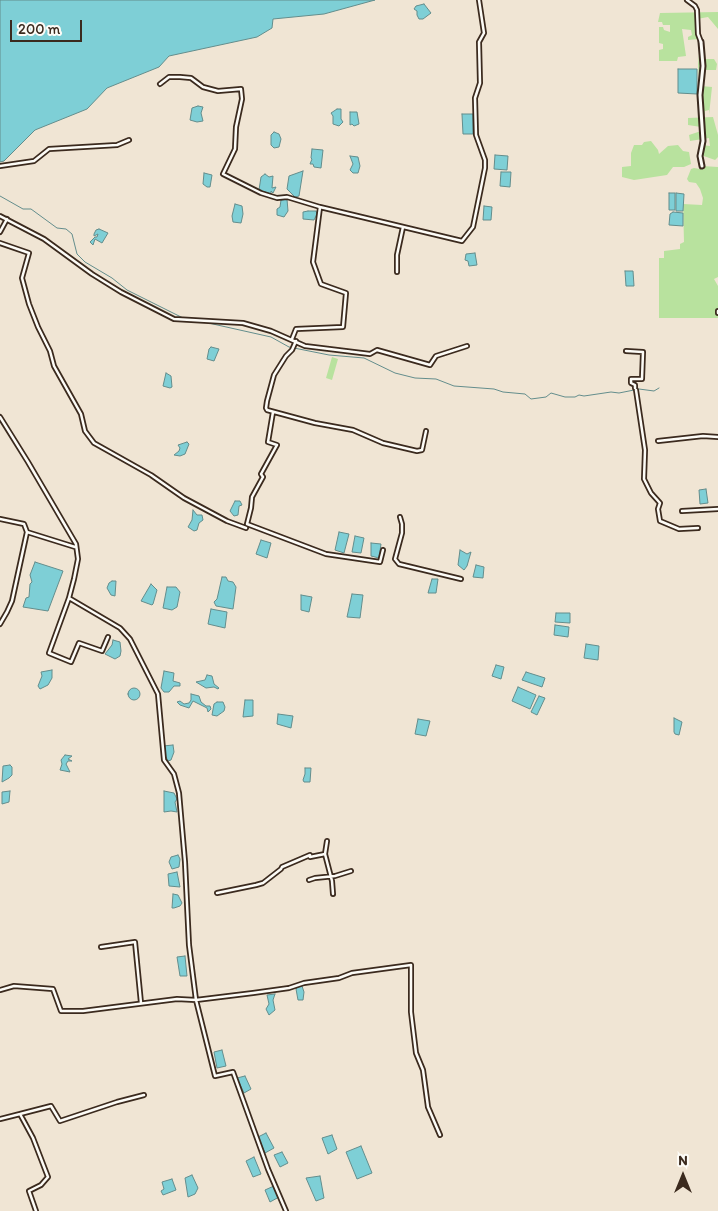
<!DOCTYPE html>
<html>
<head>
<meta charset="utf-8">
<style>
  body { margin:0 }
  #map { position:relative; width:718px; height:1211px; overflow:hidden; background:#f0e5d4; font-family:Itim,sans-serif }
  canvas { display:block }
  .north { position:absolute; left:658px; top:1151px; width:50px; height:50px; -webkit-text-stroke:4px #fdfcf7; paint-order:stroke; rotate:0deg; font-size:14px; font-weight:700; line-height:20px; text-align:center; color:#3b2a1e }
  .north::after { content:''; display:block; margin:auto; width:18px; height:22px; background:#3b2a1e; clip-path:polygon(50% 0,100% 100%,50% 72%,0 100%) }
  .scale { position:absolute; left:10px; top:20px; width:72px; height:22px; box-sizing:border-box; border:2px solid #3b2a1e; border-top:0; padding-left:6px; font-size:15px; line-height:18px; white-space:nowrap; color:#3b2a1e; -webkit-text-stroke:4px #fdfcf7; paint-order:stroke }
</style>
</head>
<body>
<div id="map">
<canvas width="718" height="1211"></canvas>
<div class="north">N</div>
<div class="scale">200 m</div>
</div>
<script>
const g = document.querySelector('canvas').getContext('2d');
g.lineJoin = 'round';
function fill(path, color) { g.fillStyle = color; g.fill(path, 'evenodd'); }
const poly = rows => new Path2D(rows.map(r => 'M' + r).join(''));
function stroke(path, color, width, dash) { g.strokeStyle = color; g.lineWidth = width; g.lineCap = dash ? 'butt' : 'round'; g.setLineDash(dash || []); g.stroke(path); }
const green = poly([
  [718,12,718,29,708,17,697,19,699,39,688,40,688,37,692,35,691,30,682,29,686,56,678,57,677,61,659,61,659,50,663,49,663,44,659,43,659,27,663,27,664,30,670,32,670,25,663,25,662,22,658,22,660,13],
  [699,55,703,55,703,59,714,59,717,64,716,70,703,70,701,86,712,87,709,115,709,110,705,111,705,115,701,113,698,64],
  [713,117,718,135,718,157,715,160,701,155,702,145,710,146,709,138,690,141,689,135,701,131,701,127,688,125,688,118],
  [651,141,658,150,659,154,668,146,678,145,683,151,689,152,691,164,684,167,673,167,667,175,634,180,622,177,622,167,631,166,631,153,634,145,642,145,644,142],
  [702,166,718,167,718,277,714,279,718,286,718,318,659,318,659,258,664,258,664,251,680,249,680,244,684,242,683,204,702,205,703,198,700,189,696,183,689,182,687,179,691,169,694,168,700,169],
  [332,357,338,359,332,380,326,378]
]);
const water = poly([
  [0,0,375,0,324,14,273,19,272,28,257,37,169,56,159,67,107,88,87,109,35,130,4,161,0,162,0,0],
  [424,4,431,13,423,19,419,19,417,15,417,11,414,9,416,6,424,4],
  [678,69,697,69,697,94,678,93,678,69],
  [198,106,203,107,201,113,203,121,197,122,190,120,192,108,198,106],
  [337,109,341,109,341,119,343,122,339,126,333,124,333,116,331,113,337,109],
  [350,112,357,112,359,124,354,126,352,124,350,125,350,112],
  [462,114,473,114,473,134,463,134,462,114],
  [274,132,279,134,281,139,279,147,274,148,271,145,271,135,274,132],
  [312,149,323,150,321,168,314,167,313,164,310,164,312,159,311,158,312,149],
  [495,155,508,156,507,170,494,169,495,155],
  [350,156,358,157,360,166,358,173,353,173,350,170,353,164,350,156],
  [303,171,299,196,295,197,287,189,289,176,303,171],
  [501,172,511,172,510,187,500,186,501,172],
  [204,173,212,175,210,187,207,187,203,184,204,173],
  [265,174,269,177,273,176,272,188,276,187,273,193,271,191,271,194,259,190,261,177,265,174],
  [669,193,675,193,675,210,669,210,669,193],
  [676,193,684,194,683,211,676,211,676,193],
  [287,199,288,211,284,217,277,215,277,209,280,207,281,200,287,199],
  [235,204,242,206,243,214,241,223,233,222,232,216,235,204],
  [484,206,492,207,491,220,483,220,484,206],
  [308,211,316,211,317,214,314,220,303,219,303,212,308,211],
  [673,212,683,213,683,226,669,225,670,214,673,212],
  [99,229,108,233,102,243,95,239,93,245,90,242,95,237,97,237,98,234,94,236,94,234,96,230,99,229],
  [475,253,477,265,469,266,468,261,465,260,466,254,475,253],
  [625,271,633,271,634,286,626,286,625,271],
  [211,347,219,349,214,361,207,359,209,349,211,347],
  [166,373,171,376,172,387,170,388,163,386,166,373],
  [187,442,189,444,185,454,180,456,174,455,179,451,180,448,178,445,187,442],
  [706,489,708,503,700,504,699,490,706,489],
  [235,501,240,501,242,505,239,506,238,515,234,516,230,511,235,501],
  [193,510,197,515,202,515,203,520,199,523,197,530,194,531,188,527,192,520,193,510],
  [339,532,349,534,344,553,335,550,339,532],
  [355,536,364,538,361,553,352,552,355,536],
  [261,540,271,543,267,558,256,554,261,540],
  [371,543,381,544,379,558,371,556,371,543],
  [460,550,467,554,471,552,467,566,464,570,458,565,460,550],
  [35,562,63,571,48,611,23,607,26,598,29,597,30,584,32,582,30,575,35,562],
  [476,565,484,567,483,578,473,577,476,565],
  [222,577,226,577,228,581,233,582,236,587,233,609,216,606,214,602,217,599,222,577],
  [432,579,438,579,436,593,428,593,432,579],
  [112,581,116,581,115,596,111,595,107,588,109,583,112,581],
  [151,584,157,590,153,604,152,605,141,601,151,584],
  [167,587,176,587,180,592,177,607,172,610,163,608,167,587],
  [352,594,363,595,360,618,347,617,352,594],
  [301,595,312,597,309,612,301,610,301,595],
  [211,609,227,612,225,628,208,624,211,609],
  [556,613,570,613,570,623,555,622,556,613],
  [555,625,569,627,568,637,554,635,555,625],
  [113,640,120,642,121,651,120,656,115,659,105,654,112,645,113,640],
  [586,644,599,646,598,660,584,658,586,644],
  [496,665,504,667,501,679,492,676,496,665],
  [52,670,52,678,48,685,40,689,38,686,42,676,41,672,52,670],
  [164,671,174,673,173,681,180,683,180,686,174,686,169,692,164,692,161,688,164,671],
  [526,672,545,678,542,687,522,680,526,672],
  [207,675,212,676,214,684,219,688,218,689,214,687,206,688,196,682,205,680,207,675],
  [518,687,536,695,530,709,512,701,518,687],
  '128 694a6 6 0 1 1 12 0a6 6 0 1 1-12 0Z',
  [191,694,199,696,201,702,206,706,210,706,211,709,208,712,207,708,193,701,189,708,180,705,177,702,180,701,184,704,189,703,191,700,191,694],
  [539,696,545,698,537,715,531,712,539,696],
  [245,700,253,700,253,716,243,717,245,700],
  [217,702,223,702,225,707,224,711,217,716,212,715,214,704,217,702],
  [278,714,293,716,291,728,277,724,278,714],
  [674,718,682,722,679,735,675,734,674,732,674,718],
  [418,719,430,721,426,736,415,734,418,719],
  [173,745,174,752,171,760,168,761,166,757,164,757,163,746,173,745],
  [65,755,72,756,68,759,72,761,68,761,66,764,70,772,60,770,62,764,61,760,65,755],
  [10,765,12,767,12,775,9,778,2,782,3,766,10,765],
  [305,768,311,768,310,782,304,782,303,780,305,774,305,768],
  [10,791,9,802,2,804,2,792,10,791],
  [164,791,174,793,177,799,175,802,177,812,171,811,164,812,164,791],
  [178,855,180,859,179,867,172,869,169,862,171,857,178,855],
  [177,872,180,887,169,886,168,874,177,872],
  [173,894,178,895,182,903,180,906,174,908,172,908,173,894],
  [185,956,187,976,180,976,177,957,185,956],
  [299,985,302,986,304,992,303,1000,298,1000,296,989,299,985],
  [275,994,273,1000,275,1010,269,1015,266,1009,269,1004,267,995,275,994],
  [222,1050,226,1066,217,1068,214,1052,222,1050],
  [245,1076,251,1089,244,1093,237,1078,245,1076],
  [266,1133,274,1148,265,1153,258,1137,266,1133],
  [332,1135,337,1149,328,1154,322,1138,332,1135],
  [361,1146,372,1173,357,1179,346,1152,361,1146],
  [282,1152,288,1163,280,1167,274,1155,282,1152],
  [254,1157,261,1174,253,1177,246,1161,254,1157],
  [192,1175,198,1188,195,1194,188,1197,185,1178,192,1175],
  [320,1176,324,1198,316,1201,306,1178,320,1176],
  [172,1179,176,1190,163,1195,161,1191,164,1189,162,1182,172,1179],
  [274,1186,279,1197,270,1202,265,1190,274,1186]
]);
const stream = poly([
  [0,196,23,209,31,209,57,228,66,229,72,234,77,254,85,262,112,278,127,290,183,318,195,319],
  [204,322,271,337,289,347,329,355,364,358,395,373,415,378,436,379,454,386,494,389,503,392,525,394,531,399,546,397,551,393,565,397,575,397,579,395,584,396,611,392,619,393,639,389,654,391,659,388]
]);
const minor = poly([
  [687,0,695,6,697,10,698,34,701,42],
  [160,84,169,77,180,77,191,78,203,87,218,91,241,89,242,99,236,127,235,149,223,174,261,193,277,198,287,197,320,207],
  [0,166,34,161,49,149,117,145,129,140],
  [0,216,44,239,92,274,121,292,174,319,243,323,271,331,305,346,370,354,377,350,430,365,436,356,467,346],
  [0,232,7,219],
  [0,243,29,253,22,278,29,304,38,327,50,351,54,366,81,414,85,431,94,443,151,475,184,498,227,521,246,528],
  [397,272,397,255,403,227],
  [718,311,718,313],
  [292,339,296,329,343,327,346,293,321,284,313,262,320,207,462,241,473,227,485,168,485,160,476,135,475,98,480,83,479,42,484,33,479,0],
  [296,341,292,350,286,356,274,375,267,401,266,408,267,410,315,423,353,430,383,443,417,451,422,450,426,431],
  [626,351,643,352,642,379,631,379,631,383,635,385,635,388],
  [636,390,645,450,644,479,651,493,660,503,658,509,660,521,679,529,698,528],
  [273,412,268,442,277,445,261,474,263,477,252,497,251,508,247,524,326,554,380,562,383,550],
  [0,417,28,462,76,544,78,559,74,579,69,598,120,628,130,639,158,694,164,760,174,774,179,793,185,862,189,945,196,1000,215,1076,233,1072,268,1169,286,1211],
  [658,441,703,436,718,437],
  [682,511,718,509],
  [400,517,402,524,402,533,395,559,399,564,461,579],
  [0,519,24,524,27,532,75,547],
  [69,598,49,653,71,662,79,643,102,651,108,637],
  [0,624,7,612,12,601,27,532],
  [327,841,325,854,332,881,333,894],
  [310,857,325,854],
  [309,880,315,878,335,876,351,871],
  [217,893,256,885,263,883,281,869,282,867,310,855],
  [101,947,135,942,141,1003],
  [0,990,14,986,53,989,61,1011,83,1011,177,999,196,1000,253,993,289,988,304,983,339,978,352,973,411,965,411,1012,416,1053,423,1070,428,1107,440,1135],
  [0,1119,20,1114],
  [36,1211,29,1191,41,1185,48,1177,33,1138,20,1114,51,1106,60,1121,117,1102,144,1095]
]);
const tertiary = poly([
  [701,42,703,66,700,95,703,141,700,156,702,166]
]);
fill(green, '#b8e29e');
fill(water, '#7ecfd6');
stroke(water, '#638d8c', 1);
stroke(stream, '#638d8c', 1);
stroke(minor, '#3b2a1e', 6);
stroke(tertiary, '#3b2a1e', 7);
stroke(minor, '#fdfcf7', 2.5);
stroke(tertiary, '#fdfcf7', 3);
</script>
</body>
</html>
